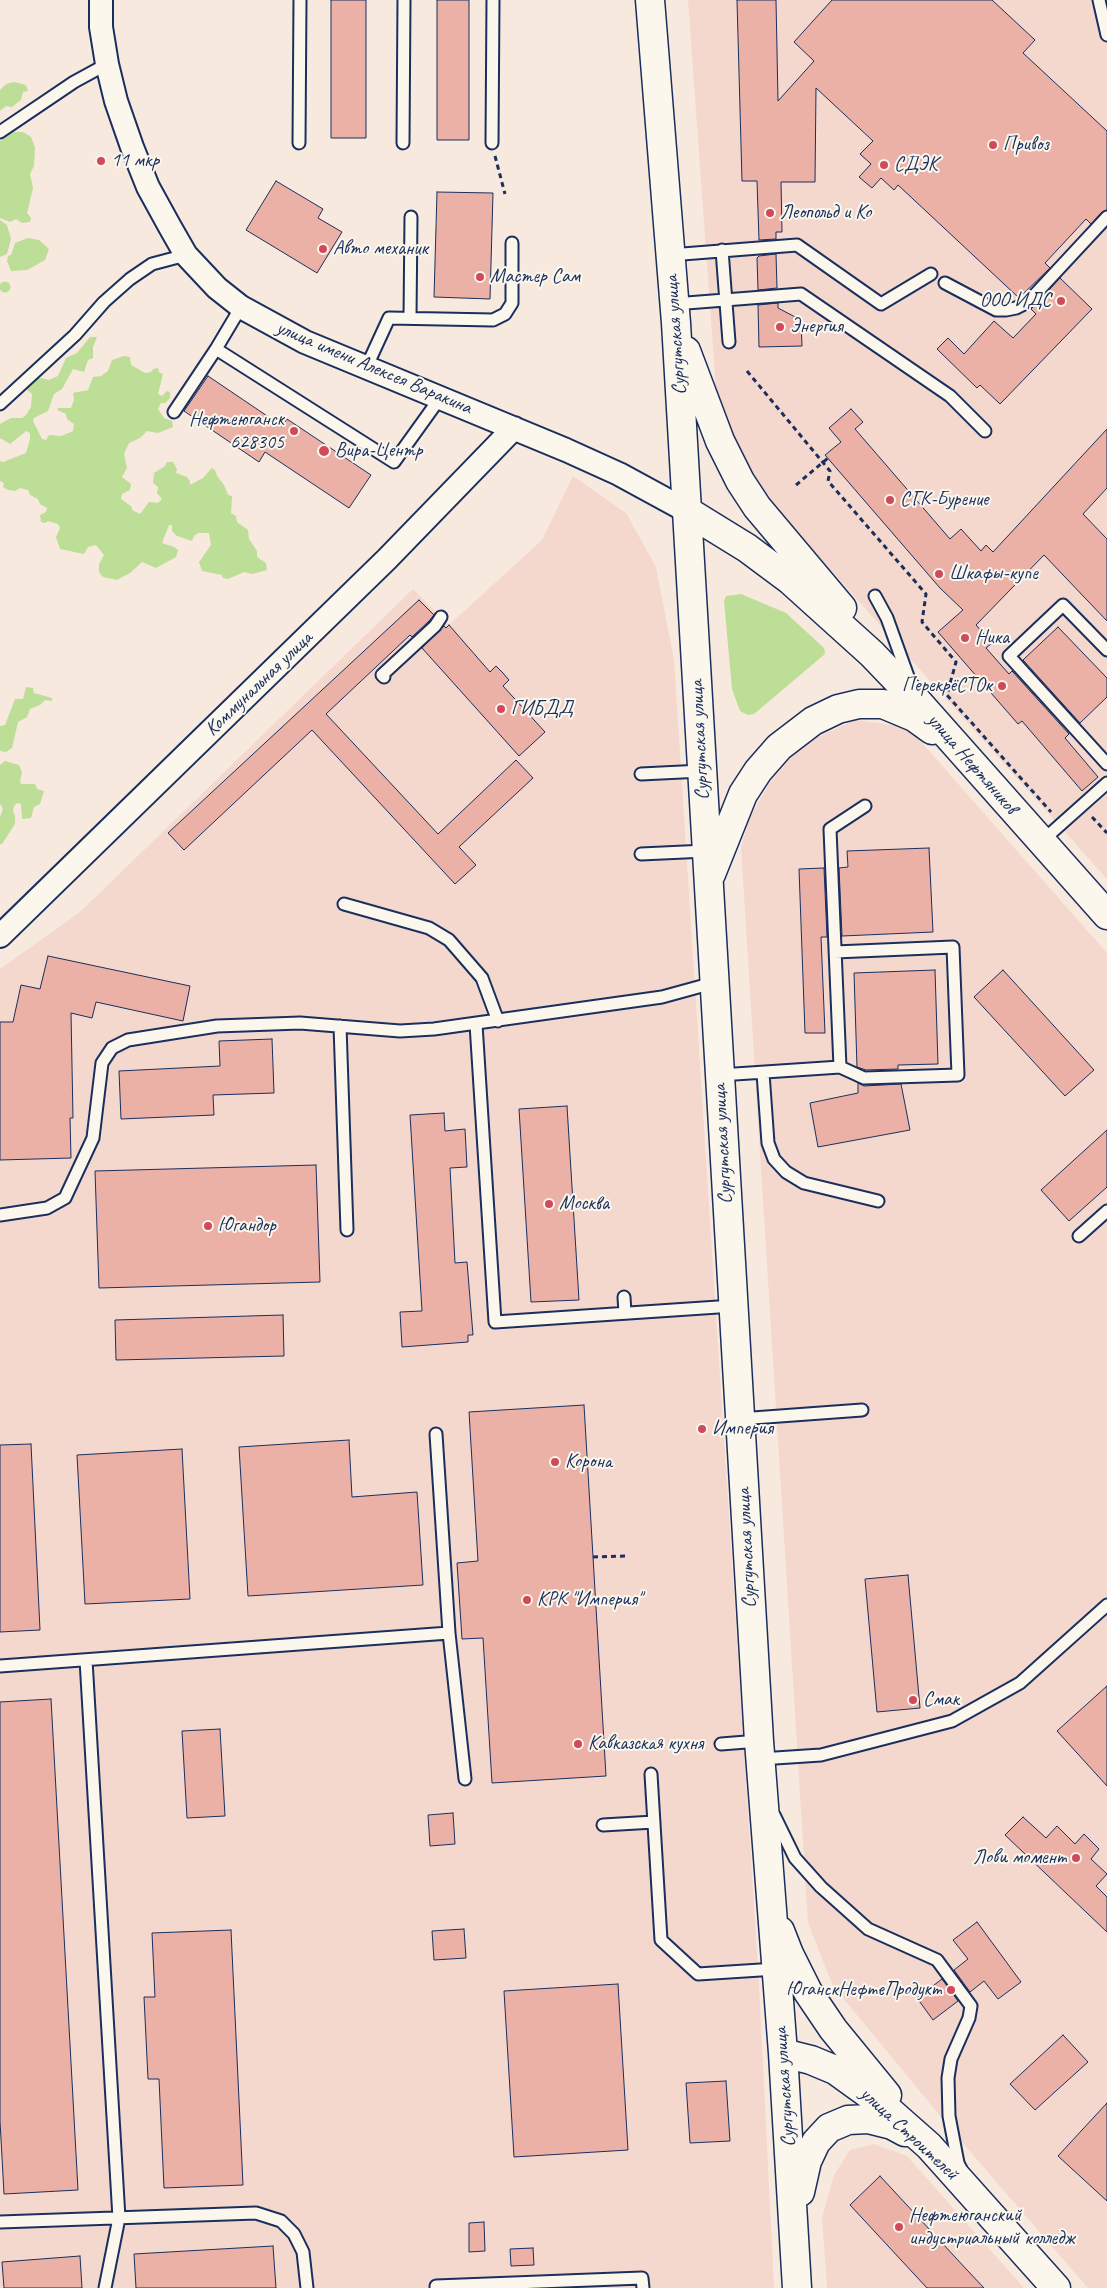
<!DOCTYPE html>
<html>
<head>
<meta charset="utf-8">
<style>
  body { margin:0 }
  canvas { display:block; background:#f8e9de }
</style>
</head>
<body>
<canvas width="1107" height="2288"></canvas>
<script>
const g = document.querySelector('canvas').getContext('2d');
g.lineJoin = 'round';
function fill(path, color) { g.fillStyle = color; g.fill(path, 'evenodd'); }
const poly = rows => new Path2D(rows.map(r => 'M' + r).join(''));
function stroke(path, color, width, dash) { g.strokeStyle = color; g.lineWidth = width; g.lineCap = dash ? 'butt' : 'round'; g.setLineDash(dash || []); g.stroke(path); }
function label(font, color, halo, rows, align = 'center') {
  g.font = font + ' Caveat,sans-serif'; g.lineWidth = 4; g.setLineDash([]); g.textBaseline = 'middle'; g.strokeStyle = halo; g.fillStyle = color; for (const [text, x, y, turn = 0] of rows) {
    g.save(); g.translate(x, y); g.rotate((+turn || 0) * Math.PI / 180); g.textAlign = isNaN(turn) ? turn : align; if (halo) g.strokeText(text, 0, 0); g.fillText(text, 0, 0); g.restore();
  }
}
const built = poly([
  [688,0,1107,0,1107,879,754,484,717,404],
  [573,476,626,513,656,567,674,660,759,1983,774,2288,0,2288,0,969,80,912,413,589,449,625,542,540],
  [855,720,908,727,1107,953,1107,2288,1088,2288,960,2140,833,1986,808,1923,741,847,751,815,769,784,793,755,816,738],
  [874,2144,907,2156,1024,2288,827,2288,822,2218,834,2175,850,2150]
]);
const green = poly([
  [14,82,26,85,28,91,23,92,21,100,12,107,6,106,0,111,0,90,6,84],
  [14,132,23,132,31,137,35,147,34,166,30,174,33,188,27,213,31,218,30,222,22,223,16,219,10,222,0,218,0,141],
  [0,220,7,225,11,239,7,254,0,257],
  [28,238,39,240,49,249,45,260,27,270,11,271,7,261,8,256,11,255,15,243],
  '-0.5 287a5.5 5.5 0 1 1 11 0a5.5 5.5 0 1 1-11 0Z',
  [90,337,97,337,93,347,93,358,88,360,84,372,73,369,62,389,54,394,48,411,34,418,33,421,42,439,46,440,49,435,61,436,73,431,74,424,67,419,66,414,57,410,58,408,71,408,74,400,73,393,88,390,93,377,101,376,108,371,112,360,124,356,130,357,131,365,145,373,151,372,153,369,158,368,159,372,163,374,158,394,162,396,167,391,170,392,170,398,165,403,161,403,158,409,164,418,172,421,173,427,158,433,147,431,140,438,129,443,124,454,127,468,122,477,131,484,130,490,122,494,121,499,132,507,132,510,140,514,149,502,158,503,162,499,157,493,158,487,153,483,154,473,165,466,167,462,173,462,177,469,176,473,187,477,190,481,190,485,203,478,212,468,215,470,217,476,224,485,228,495,232,496,231,513,236,516,237,522,248,530,249,539,257,551,257,557,266,563,267,570,252,574,244,572,228,579,223,578,222,575,202,571,199,562,211,545,209,533,198,533,194,536,192,541,177,536,172,531,172,525,169,525,162,543,174,547,178,550,176,557,156,568,142,562,130,573,117,580,103,577,99,572,99,564,104,555,96,545,88,547,84,554,60,549,56,537,60,528,58,524,48,521,45,523,41,522,40,515,46,512,47,508,40,504,38,499,30,495,28,490,20,488,15,491,8,490,3,487,4,483,0,481,0,461,3,462,26,453,30,439,30,433,26,431,10,444,0,438,0,424,11,418,22,418,26,415,31,407,32,394,27,390,30,380,41,378,49,380,58,376,66,358,77,353],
  [741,594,786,613,824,648,825,654,754,714,748,715,740,711,732,689,724,601,726,596],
  [26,687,33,688,34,693,52,698,52,701,45,700,40,705,30,709,27,717,18,722,12,748,6,752,0,751,0,726,5,725,15,699,23,699],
  [5,761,19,765,22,772,20,781,21,784,35,784,37,789,44,791,40,804,34,807,31,818,22,819,21,804,17,803,14,806,13,811,15,816,15,824,2,844,0,844,0,817,3,809,0,804,0,765]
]);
const building = poly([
  [331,0,366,0,366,138,331,138,331,0],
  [437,0,469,0,469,140,437,140,437,0],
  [737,0,776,0,778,101,814,61,794,42,832,0,992,0,1035,40,1023,53,1107,131,1107,210,1102,212,1091,224,1086,219,1045,263,1050,268,1019,298,898,185,894,190,881,178,872,188,859,177,871,164,860,154,873,141,816,88,815,182,781,182,782,232,776,232,776,239,759,240,757,181,742,181,737,0],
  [276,181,323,209,318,218,342,232,317,273,246,230,276,181],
  [437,192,493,193,490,299,434,297,437,192],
  [776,254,777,288,758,290,757,258,759,256,776,254],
  [1060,278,1092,309,1000,404,980,385,977,388,937,349,948,338,964,354,994,321,1013,338,1036,314,1031,309,1060,278],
  [778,303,778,308,801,320,802,346,759,347,758,305,778,303],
  [208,376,282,426,287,419,371,475,349,508,265,452,259,462,184,411,208,376],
  [851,409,863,422,855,429,950,539,961,529,981,551,986,545,993,552,1107,429,1107,488,1083,514,1107,539,1107,621,1044,555,976,625,992,643,986,648,1009,674,1012,671,1069,734,1065,738,1098,777,1082,791,1022,721,1018,724,938,632,963,610,940,588,825,455,841,442,829,428,851,409],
  [419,600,434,615,429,621,412,637,410,635,326,714,438,834,516,760,533,778,459,847,476,865,455,884,312,730,184,850,168,833,419,600],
  [449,625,490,672,496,666,503,673,509,680,503,686,545,732,519,756,422,648,444,626,446,628,449,625],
  [1058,627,1107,678,1107,697,1080,723,1023,660,1058,627],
  [929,848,933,932,842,936,839,868,848,867,847,851,929,848],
  [824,868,827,937,821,937,825,1033,805,1033,799,869,824,868],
  [48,956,190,986,183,1021,96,1002,92,1018,71,1013,73,1118,70,1118,71,1158,0,1160,0,1022,13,1022,21,985,40,989,48,956],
  [935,970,938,1064,898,1065,898,1069,866,1070,857,1067,854,973,935,970],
  [1003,970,1094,1070,1065,1096,974,997,1003,970],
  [272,1039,274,1093,213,1095,214,1115,121,1119,119,1071,220,1066,219,1041,272,1039],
  [858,1083,864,1086,901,1084,910,1130,818,1147,810,1103,858,1093,858,1083],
  [567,1106,579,1300,531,1302,519,1109,567,1106],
  [444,1113,445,1131,465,1129,467,1167,450,1168,455,1263,467,1262,473,1335,468,1335,468,1342,402,1347,400,1312,422,1311,410,1115,444,1113],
  [1107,1130,1107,1187,1069,1221,1041,1190,1107,1130],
  [316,1165,320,1282,99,1288,95,1171,316,1165],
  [283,1315,284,1356,116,1360,115,1320,283,1315],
  [584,1405,606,1776,492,1783,483,1638,462,1639,457,1563,478,1561,469,1412,584,1405],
  [349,1440,352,1497,417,1492,423,1585,248,1596,239,1447,349,1440],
  [31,1444,40,1630,0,1632,0,1445,31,1444],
  [182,1449,190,1599,85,1604,77,1455,182,1449],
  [908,1575,920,1708,877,1712,865,1579,908,1575],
  [1107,1686,1107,1786,1057,1731,1107,1686],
  [51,1699,78,2190,4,2194,0,2121,0,1702,51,1699],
  [220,1729,225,1816,187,1818,182,1731,220,1729],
  [453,1813,455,1844,430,1846,428,1815,453,1813],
  [1023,1817,1046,1838,1057,1826,1075,1844,1084,1834,1099,1849,1091,1859,1107,1874,1096,1886,1107,1897,1107,1932,1005,1835,1023,1817],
  [977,1922,1021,1982,998,1999,984,1981,970,1992,954,1970,968,1959,953,1940,977,1922],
  [464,1929,466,1958,434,1960,432,1931,464,1929],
  [231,1930,243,2185,164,2188,159,2079,148,2079,144,1997,155,1997,152,1933,231,1930],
  [942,1979,958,2001,933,2020,917,1998,942,1979],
  [618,1984,628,2150,514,2157,504,1991,618,1984],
  [1063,2035,1088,2062,1035,2110,1010,2084,1063,2035],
  [726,2081,730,2141,690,2143,686,2083,726,2081],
  [1107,2103,1107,2201,1058,2156,1107,2103],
  [880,2176,968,2271,984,2288,927,2288,850,2205,880,2176],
  [484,2222,485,2251,469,2252,469,2223,484,2222],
  [273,2246,276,2288,136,2288,134,2254,273,2246],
  [533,2248,534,2265,511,2266,510,2249,533,2248],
  [80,2256,82,2288,4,2288,2,2262,80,2256]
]);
const path = poly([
  [495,156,505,194],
  [747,371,830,471,828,481,926,594,922,622,956,662,947,695,1051,812],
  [796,485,828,458],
  [1092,817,1107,833],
  [593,1557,627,1556]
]);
const lane = poly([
  [1099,0,1107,35],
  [0,132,74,82,107,64],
  [299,143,300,0],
  [403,143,404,0],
  [492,143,493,0],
  [722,250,729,342],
  [670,255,797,245,881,304,931,274],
  [945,283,996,310,1006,310,1016,308,1028,302,1107,217],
  [674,304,801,294,950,396,985,431],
  [241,307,216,349,394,462,440,398],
  [410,318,411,217],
  [366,368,389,318,493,320,505,314,512,303,512,243],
  [0,404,75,335,104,302,130,279,152,264,186,255],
  [174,412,216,349],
  [875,596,887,618,910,682],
  [1107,650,1063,605,1009,656,1107,764],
  [384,677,382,675,435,626,441,617],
  [641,774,702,771],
  [1041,842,1107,783],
  [641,854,706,851],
  [344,904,429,928,449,940,482,978,498,1021],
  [835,952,953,947,958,1075,864,1078,840,1067],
  [476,1024,495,1322,733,1306],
  [340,1026,347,1230],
  [763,1073,768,1143,774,1159,786,1172,804,1183,878,1201],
  [720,1075,840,1067,830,829,865,806],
  [0,1215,47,1208,65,1198,93,1138,102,1063,112,1048,128,1040,217,1026,300,1023,400,1031,434,1029,662,997,713,983],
  [1079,1236,1107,1211],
  [624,1297,625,1313],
  [739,1419,862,1410],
  [436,1434,449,1633],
  [86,1660,119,2218,105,2288],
  [0,1666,449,1633,465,1779],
  [721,1744,759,1741],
  [760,1759,821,1755,952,1721,1020,1683,1107,1605],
  [651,1774,661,1940,698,1974,776,1969],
  [774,1815,795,1858,821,1887,868,1929,937,1960,971,2006,969,2018,951,2059,948,2078,949,2116,958,2163,962,2171],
  [603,1825,654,1822],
  [0,2222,256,2213,281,2221,294,2234,303,2252,307,2288],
  [436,2288,436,2286,642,2278,643,2288]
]);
const street = poly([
  [101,0,101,27,107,64,116,101,132,147,148,187,170,227,186,255,217,288,241,307,305,342,566,450,619,474,687,511],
  [0,936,387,559,514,428]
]);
const secondary = poly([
  [650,0,676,323,759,1741,783,2053,797,2288],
  [686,351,720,441,740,481,757,507,842,608],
  [687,511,747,548,790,580,872,654,917,701,1107,915],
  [711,874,743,794,758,771,779,747,813,721,838,709,859,704,883,704,914,717,932,730],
  [780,1931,789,1954,808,1992,833,2029,887,2095],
  [783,2053,811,2060,835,2070,878,2101,929,2146,1056,2288],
  [800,2192,807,2161,816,2142,829,2128,848,2120,868,2119,892,2125,905,2132]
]);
const markers = [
  [993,145,5,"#d1495b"],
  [101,161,5,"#d1495b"],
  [884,165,5,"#d1495b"],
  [770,213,5,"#d1495b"],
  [323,249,5,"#d1495b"],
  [480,277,5,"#d1495b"],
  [1061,301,5,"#d1495b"],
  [780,327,5,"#d1495b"],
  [294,431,5,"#d1495b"],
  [324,451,6,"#d1495b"],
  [890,500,5,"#d1495b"],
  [939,574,5,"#d1495b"],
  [965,638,5,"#d1495b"],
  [1002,686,5,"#d1495b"],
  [501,709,5,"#d1495b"],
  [549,1204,5,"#d1495b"],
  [208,1226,5,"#d1495b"],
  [702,1429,5,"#d1495b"],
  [555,1462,5,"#d1495b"],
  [527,1600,5,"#d1495b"],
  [913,1700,5,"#d1495b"],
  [578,1744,5,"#d1495b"],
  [1076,1858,5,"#d1495b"],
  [951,1990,5,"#d1495b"],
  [899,2227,5,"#d1495b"]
];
const poiNames = [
  ["Привоз",1003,145],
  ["11 мкр",111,161],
  ["СДЭК",894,165],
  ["Леопольд и Ко",780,213],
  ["Авто механик",333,249],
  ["Мастер Сам",490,277],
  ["ООО ИДС",1051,301,"right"],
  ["Энергия",790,327],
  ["Нефтеюганск",284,420,"right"],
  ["628305",284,443,"right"],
  ["Вира-Центр",335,451],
  ["СГК-Бурение",900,500],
  ["Шкафы-купе",949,574],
  ["Ника",975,638],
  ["ПерекрёСТОк",992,686,"right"],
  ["ГИБДД",511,709],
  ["Москва",559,1204],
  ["Югандор",218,1226],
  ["Империя",712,1429],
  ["Корона",565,1462],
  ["КРК \"Империя\"",537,1600],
  ["Смак",923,1700],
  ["Кавказская кухня",588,1744],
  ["Лови момент",1066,1858,"right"],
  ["ЮганскНефтеПродукт",941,1990,"right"],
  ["Нефтеюганский",909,2216],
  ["индустриальный колледж",909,2239]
];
const streetNames = [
  ["Сургутская улица",676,335,-94],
  ["улица имени Алексея Варакина",374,368,23],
  ["Коммунальная улица",259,684,-44],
  ["Сургутская улица",700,740,-93],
  ["улица Нефтяников",972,764,49],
  ["Сургутская улица",723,1144,-93],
  ["Сургутская улица",747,1548,-93],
  ["Сургутская улица",785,2087,-94],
  ["улица Строителей",909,2134,43]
];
fill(built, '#f4d8cd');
fill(green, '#bcde97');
fill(building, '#ebb0a6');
stroke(building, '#1b2f5e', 1);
stroke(lane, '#1b2f5e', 15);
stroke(street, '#1b2f5e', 26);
stroke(secondary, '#1b2f5e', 31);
stroke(path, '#1b2f5e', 3, [5, 4]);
stroke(lane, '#fbf7ec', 11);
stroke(street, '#fbf7ec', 22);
stroke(secondary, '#fbf7ec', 28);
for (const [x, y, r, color] of markers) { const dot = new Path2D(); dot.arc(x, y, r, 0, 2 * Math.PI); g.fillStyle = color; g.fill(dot); stroke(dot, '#fbf7ec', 2); }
label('20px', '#1b2f5e', '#fbf7ec', poiNames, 'left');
label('20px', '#1b2f5e', '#fbf7ec', streetNames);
</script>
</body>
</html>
